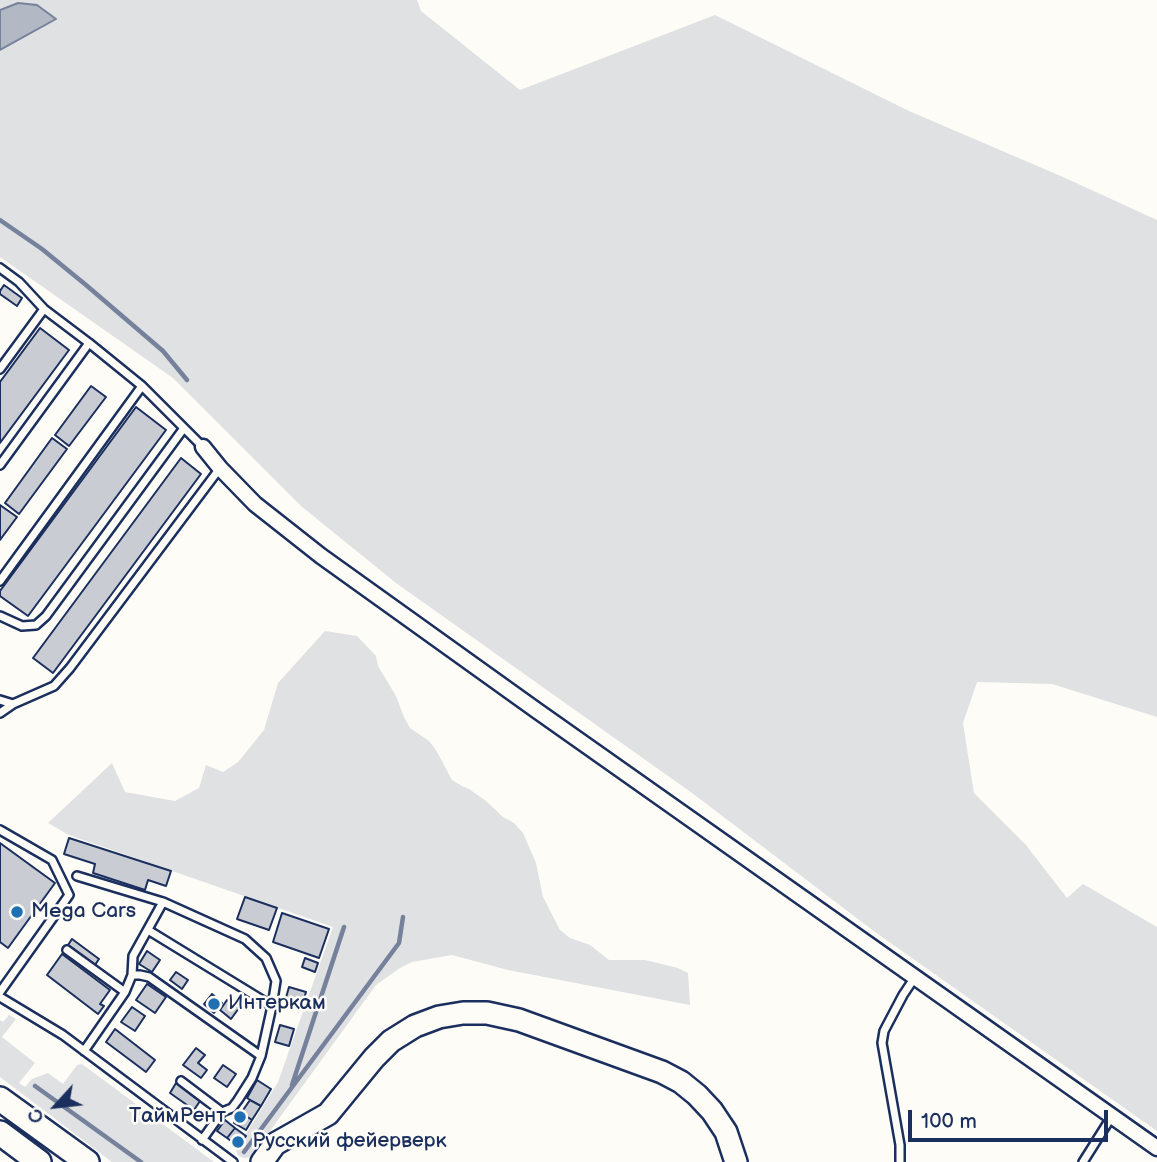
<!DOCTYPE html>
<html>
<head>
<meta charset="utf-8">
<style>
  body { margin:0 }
  #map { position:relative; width:1157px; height:1162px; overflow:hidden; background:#fdfcf7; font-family:"Balsamiq Sans",sans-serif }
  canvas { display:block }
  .north { position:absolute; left:21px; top:1071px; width:70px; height:70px; -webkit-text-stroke:5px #fdfcf7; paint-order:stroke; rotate:243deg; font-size:19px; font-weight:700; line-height:28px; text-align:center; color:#1b2f5e }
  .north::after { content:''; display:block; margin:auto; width:24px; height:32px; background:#1b2f5e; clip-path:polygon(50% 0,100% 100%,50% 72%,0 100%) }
  .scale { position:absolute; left:908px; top:1110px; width:200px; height:32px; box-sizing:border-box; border:4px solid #1b2f5e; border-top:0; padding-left:9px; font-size:21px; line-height:24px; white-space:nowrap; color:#1b2f5e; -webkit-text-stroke:5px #fdfcf7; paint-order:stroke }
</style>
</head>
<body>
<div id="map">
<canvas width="1157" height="1162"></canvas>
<div class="north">С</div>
<div class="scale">100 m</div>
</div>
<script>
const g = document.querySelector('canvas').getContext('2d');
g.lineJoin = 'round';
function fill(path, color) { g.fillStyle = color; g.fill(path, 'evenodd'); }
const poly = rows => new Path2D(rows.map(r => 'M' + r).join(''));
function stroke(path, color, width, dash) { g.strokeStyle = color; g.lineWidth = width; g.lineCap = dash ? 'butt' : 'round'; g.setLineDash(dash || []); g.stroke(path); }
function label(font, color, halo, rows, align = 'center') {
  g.font = font + ' "Balsamiq Sans",sans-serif'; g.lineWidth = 5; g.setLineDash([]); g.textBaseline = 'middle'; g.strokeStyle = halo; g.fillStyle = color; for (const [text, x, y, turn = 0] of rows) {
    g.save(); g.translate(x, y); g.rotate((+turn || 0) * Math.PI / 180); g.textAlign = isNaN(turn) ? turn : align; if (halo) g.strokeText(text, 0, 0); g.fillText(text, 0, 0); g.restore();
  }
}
const green = poly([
  [0,0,417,0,421,11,520,90,715,15,909,111,1063,177,1157,220,1157,717,1052,684,977,682,963,723,974,793,1026,845,1067,898,1083,884,1157,927,1157,1131,875,932,692,793,396,583,301,506,173,378,0,257,0,50,55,19,18,3,0,10],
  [325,631,357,636,376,656,378,666,396,696,404,717,410,728,429,741,436,750,452,780,462,786,469,789,486,801,503,817,514,823,523,833,536,863,543,897,560,930,570,938,590,945,609,960,645,960,678,968,688,973,690,1005,508,970,452,955,412,962,400,968,376,985,251,1157,244,1158,238,1156,236,1150,278,1082,333,927,69,835,48,823,112,763,125,792,175,801,199,788,206,765,223,772,238,762,264,730,278,683],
  [9,1015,16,1019,2,1037,35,1063,19,1083,25,1087,32,1079,48,1073,63,1084,77,1065,82,1064,214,1162,112,1162,0,1077,0,1020,3,1022]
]);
const water = poly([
  [18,3,37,5,56,19,0,50,0,10,18,3]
]);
const stream = poly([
  [0,220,42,249,86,285,163,351,187,380],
  [292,1085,344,927],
  [35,1086,141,1162],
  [244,1152,399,943,403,917]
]);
const building = poly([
  [4,285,22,298,17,306,0,294,0,291,4,285],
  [40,328,69,350,0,443,0,382,40,328],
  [91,386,106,397,69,446,55,435,91,386],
  [136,407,166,430,28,616,0,596,0,591,136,407],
  [52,438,67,449,19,514,5,503,52,438],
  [181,458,201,474,53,673,33,658,181,458],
  [0,505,17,517,0,540,0,505],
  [69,838,171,871,166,886,148,880,145,890,93,873,95,864,64,854,69,838],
  [0,843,55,883,8,948,0,942,0,843],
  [245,897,277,908,269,930,237,919,245,897],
  [282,913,329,929,319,958,273,942,282,913],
  [72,939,99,959,95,965,68,945,72,939],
  [147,951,160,960,152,972,139,964,147,951],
  [62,954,110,990,100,1004,104,1006,98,1014,47,975,62,954],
  [305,958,318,963,315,972,302,967,305,958],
  [176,972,188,980,182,989,170,980,176,972],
  [147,984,166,997,155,1013,136,1000,147,984],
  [289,987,306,992,302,1006,285,1001,289,987],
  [212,994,222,1003,214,1013,204,1004,212,994],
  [227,1000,239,1008,231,1019,220,1010,227,1000],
  [132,1007,145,1016,135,1031,121,1022,132,1007],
  [280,1025,294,1029,289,1046,275,1042,280,1025],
  [115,1029,155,1060,146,1072,106,1042,115,1029],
  [196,1048,205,1055,198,1063,207,1070,201,1078,183,1065,196,1048],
  [223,1065,236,1074,227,1087,214,1078,223,1065],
  [257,1080,271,1089,261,1106,247,1098,257,1080],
  [176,1083,200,1101,194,1110,170,1093,176,1083],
  [250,1100,261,1106,252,1120,241,1113,250,1100],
  [240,1112,252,1120,246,1130,234,1123,240,1112],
  [225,1120,235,1128,227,1138,217,1131,225,1120],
  [235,1128,246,1136,238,1146,227,1138,235,1128]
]);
const lane = poly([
  [0,268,19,282,44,309,89,343,142,386,203,447],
  [0,369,44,309],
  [0,465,89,343],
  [0,581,142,386],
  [0,616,22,626,36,625,46,616,184,428],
  [0,700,13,704,54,686,70,668,220,468],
  [0,713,13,704],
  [0,830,52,860,69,895,0,992],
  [77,876,163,902,245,939,266,958,276,981,272,1006,261,1056,252,1078,238,1100,232,1108,222,1112,202,1140],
  [148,930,272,1006],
  [67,950,125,992],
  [132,975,140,975,149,977,261,1056],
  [0,997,63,1035,233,1162],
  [84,1051,125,992,132,975,133,956,163,902],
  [181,1081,222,1112],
  [900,1162,900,1145,882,1043,884,1031,903,995,915,977],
  [1083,1162,1112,1116]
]);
const street = poly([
  [203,447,220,468,255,504,321,556,536,710,1157,1148]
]);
const secondary = poly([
  [262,1162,275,1144,328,1114,374,1058,391,1041,415,1026,439,1017,463,1013,487,1013,519,1020,662,1072,681,1082,697,1095,712,1111,726,1132,736,1162]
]);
const primary = poly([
  [0,1099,87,1162],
  [0,1133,39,1162]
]);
const markers = [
  [17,912,7,"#1f6fb2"],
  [214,1004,7,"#1f6fb2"],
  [240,1117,7,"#1f6fb2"],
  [238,1142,7,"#1f6fb2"]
];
const poiNames = [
  ["Mega Cars",31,912],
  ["Интеркам",228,1004],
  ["ТаймРент",226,1117,"right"],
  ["Русский фейерверк",252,1142]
];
fill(green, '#e0e1e3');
fill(water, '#b3b8c5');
stroke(water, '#76819c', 2);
stroke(stream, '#76819c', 4.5);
fill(building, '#c9ccd3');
stroke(building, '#1b2f5e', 2);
stroke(lane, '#1b2f5e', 12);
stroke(street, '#1b2f5e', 19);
stroke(secondary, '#1b2f5e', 26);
stroke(primary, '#1b2f5e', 28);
stroke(lane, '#fdfcf7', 7);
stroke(street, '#fdfcf7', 14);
stroke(secondary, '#fdfcf7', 21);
stroke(primary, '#fdfcf7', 23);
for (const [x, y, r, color] of markers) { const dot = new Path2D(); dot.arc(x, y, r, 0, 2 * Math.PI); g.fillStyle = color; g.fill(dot); stroke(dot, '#fdfcf7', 2.5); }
label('21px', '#1b2f5e', '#fdfcf7', poiNames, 'left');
</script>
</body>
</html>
